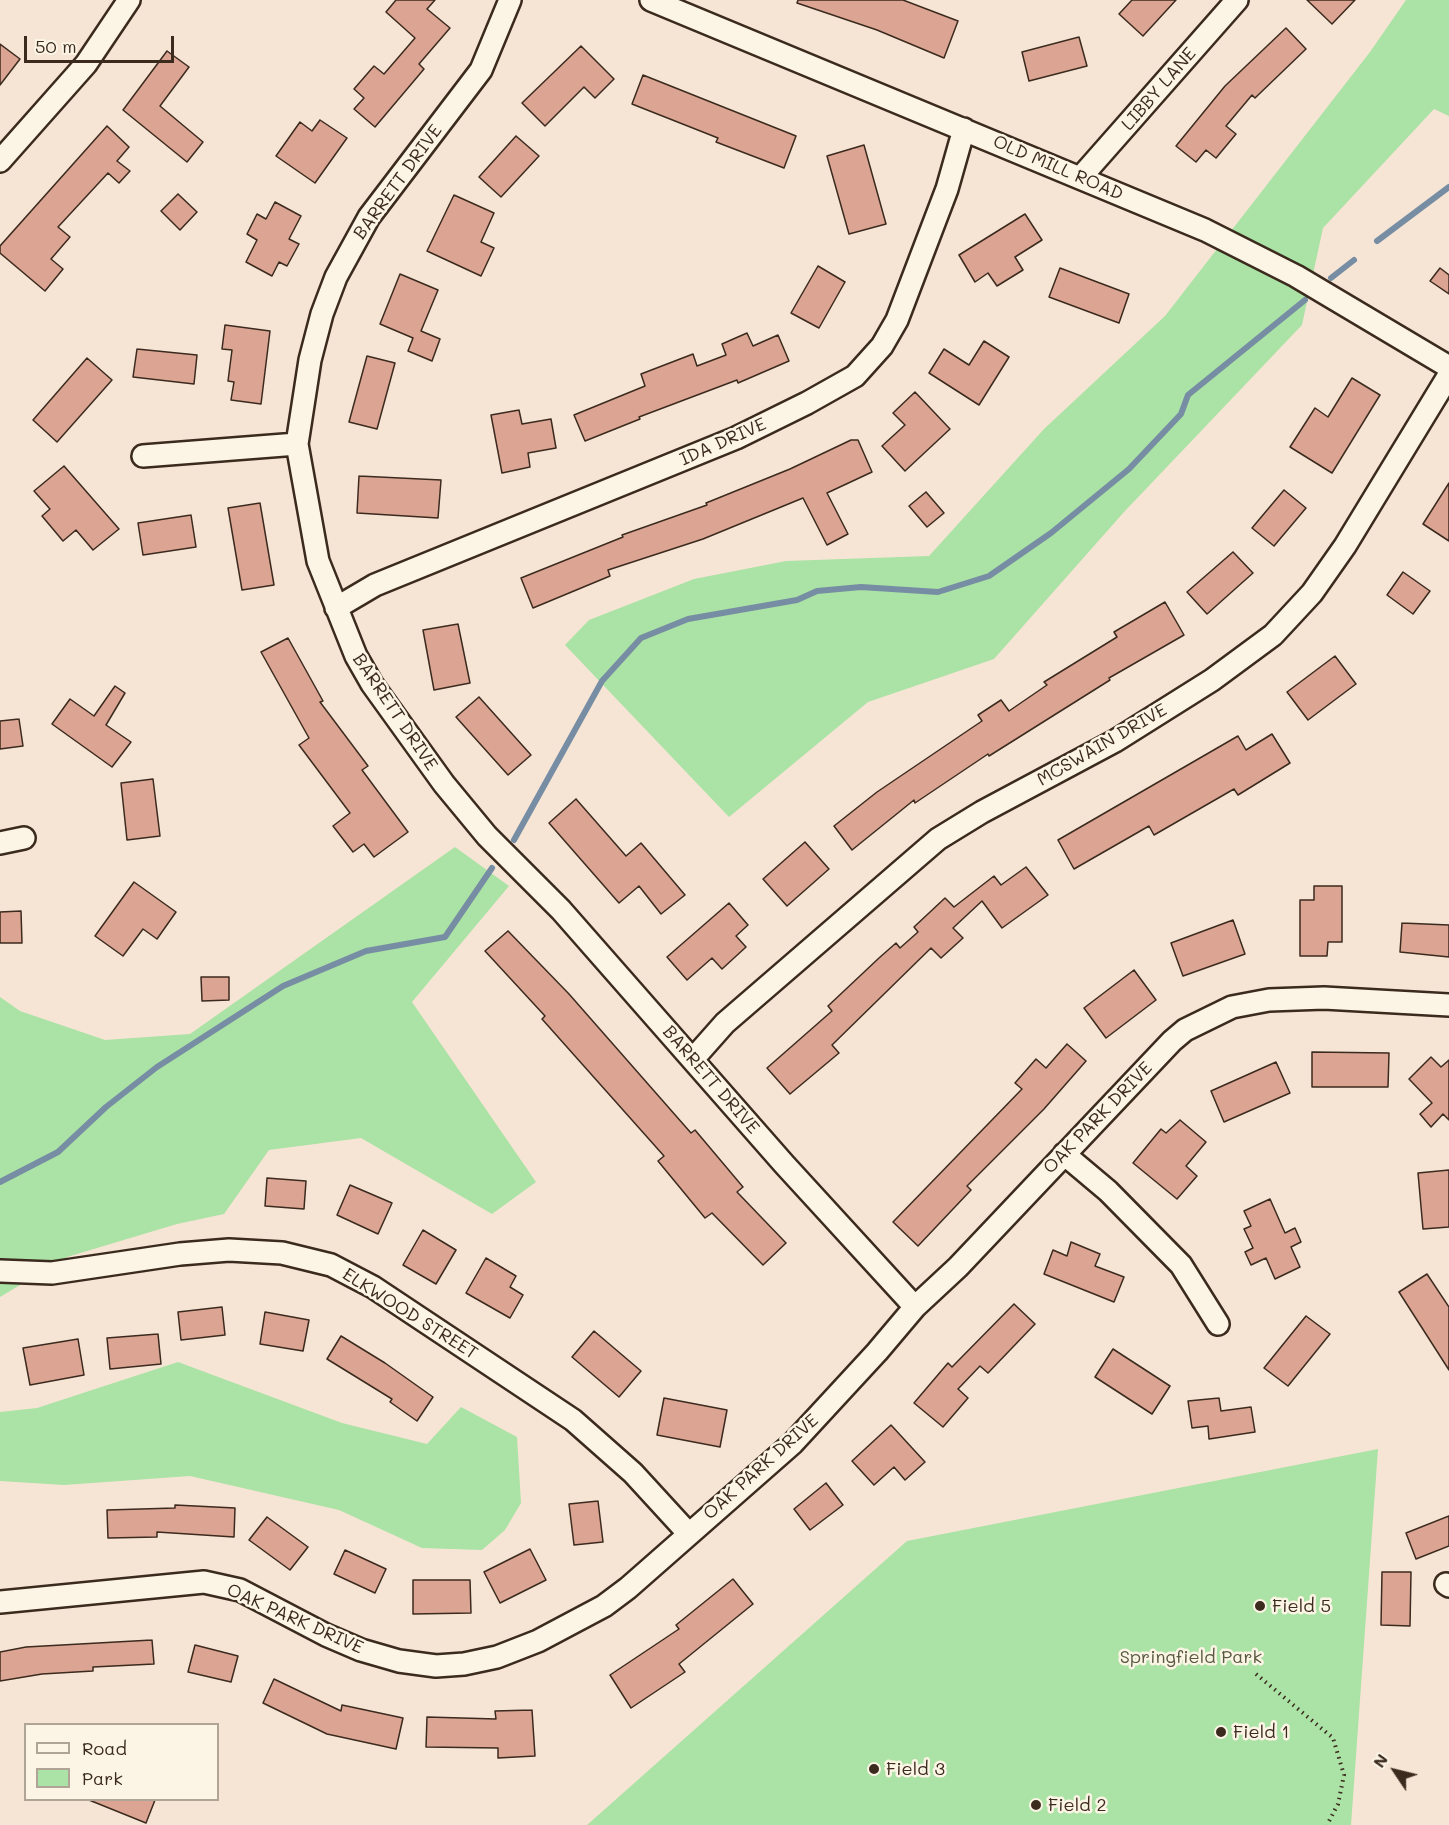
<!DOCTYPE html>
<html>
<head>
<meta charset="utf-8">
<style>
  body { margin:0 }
  #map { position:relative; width:1449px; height:1825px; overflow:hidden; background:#f6e5d5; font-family:Mali,sans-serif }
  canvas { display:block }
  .legend { position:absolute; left:24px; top:1723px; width:195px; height:78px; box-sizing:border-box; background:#fcf5e5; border:2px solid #afa495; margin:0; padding:8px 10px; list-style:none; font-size:18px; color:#3b2a1e }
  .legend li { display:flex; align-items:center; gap:12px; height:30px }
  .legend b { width:30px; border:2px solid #afa495 }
  .north { position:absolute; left:1365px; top:1741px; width:60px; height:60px; -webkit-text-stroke:4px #fcf5e5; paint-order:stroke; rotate:305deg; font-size:16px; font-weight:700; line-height:24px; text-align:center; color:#3b2a1e }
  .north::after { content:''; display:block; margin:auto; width:21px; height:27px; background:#3b2a1e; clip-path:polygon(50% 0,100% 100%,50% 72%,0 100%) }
  .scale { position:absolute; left:24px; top:36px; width:150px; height:27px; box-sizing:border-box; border:3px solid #3b2a1e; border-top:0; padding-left:8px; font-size:18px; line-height:21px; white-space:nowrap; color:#3b2a1e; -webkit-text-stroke:4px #fcf5e5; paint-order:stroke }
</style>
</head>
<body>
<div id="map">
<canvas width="1449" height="1825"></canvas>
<ul class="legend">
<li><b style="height:8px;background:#fcf5e5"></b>Road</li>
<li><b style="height:16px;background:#abe2a5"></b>Park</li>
</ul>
<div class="north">N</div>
<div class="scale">50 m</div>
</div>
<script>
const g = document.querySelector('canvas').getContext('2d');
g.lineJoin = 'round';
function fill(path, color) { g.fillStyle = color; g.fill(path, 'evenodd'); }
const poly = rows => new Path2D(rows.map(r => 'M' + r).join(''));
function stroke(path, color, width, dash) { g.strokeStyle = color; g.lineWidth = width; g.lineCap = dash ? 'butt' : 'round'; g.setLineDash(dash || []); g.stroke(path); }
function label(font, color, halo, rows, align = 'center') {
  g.font = font + ' Mali,sans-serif'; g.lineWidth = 5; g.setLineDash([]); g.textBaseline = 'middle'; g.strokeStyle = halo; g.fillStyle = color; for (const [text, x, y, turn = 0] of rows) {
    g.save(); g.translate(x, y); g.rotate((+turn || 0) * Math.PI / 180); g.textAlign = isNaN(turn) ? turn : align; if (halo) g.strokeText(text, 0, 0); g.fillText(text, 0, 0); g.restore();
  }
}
const green = poly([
  [1406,0,1449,0,1449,116,1434,109,1323,228,1302,325,1124,512,994,659,868,702,729,817,565,645,589,620,694,579,786,561,929,556,1044,429,1165,316,1370,52],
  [455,847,509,886,412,1002,536,1182,492,1214,361,1138,269,1150,224,1214,177,1224,67,1257,0,1297,0,997,20,1011,105,1040,190,1034],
  [178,1362,342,1423,427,1444,461,1407,517,1437,521,1503,505,1530,482,1550,422,1548,339,1510,190,1476,64,1485,0,1481,0,1412,37,1408],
  [1378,1449,1351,1825,587,1825,907,1541]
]);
const stream = poly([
  [1377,241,1449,187],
  [1331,278,1354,260],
  [514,840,602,681,641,638,688,619,797,600,817,591,861,587,938,592,989,576,1051,533,1129,469,1181,414,1188,395,1305,300],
  [0,1182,58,1152,106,1107,157,1067,283,986,366,951,445,937,492,868]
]);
const building = poly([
  [396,0,435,0,427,9,450,28,419,64,424,69,375,127,354,109,364,98,354,89,374,66,384,74,415,38,386,12,396,0],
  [798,0,903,0,958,21,944,58,877,30,797,3,798,0],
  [1132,0,1176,0,1143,36,1119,14,1132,0],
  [1307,0,1355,0,1332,24,1307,0],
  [1286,28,1306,49,1255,98,1252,95,1226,126,1236,134,1216,158,1206,150,1196,162,1176,146,1225,86,1286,28],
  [1079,37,1087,66,1029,81,1022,52,1079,37],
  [0,44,20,59,0,85,0,44],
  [581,46,614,79,595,98,584,87,545,126,522,103,581,46],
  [167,51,189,67,160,106,203,142,187,162,123,110,167,51],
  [643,75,796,136,784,168,716,142,718,138,632,104,643,75],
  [320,120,347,138,315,183,276,156,300,122,312,131,320,120],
  [107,126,129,147,117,161,130,171,119,183,108,173,58,227,70,237,51,259,63,269,45,291,0,253,0,246,107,126],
  [516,136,539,156,501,197,479,177,516,136],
  [864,145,886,224,849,234,827,156,864,145],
  [178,194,197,212,180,230,161,211,178,194],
  [454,195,494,213,481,242,494,248,481,276,427,251,454,195],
  [275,202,301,216,289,239,299,244,287,266,279,262,272,276,246,262,257,240,247,234,257,214,266,219,275,202],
  [1025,214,1042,240,1015,257,1023,270,997,286,988,273,975,282,959,255,1025,214],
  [818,266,845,282,819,328,791,313,818,266],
  [1060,268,1129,294,1119,323,1049,297,1060,268],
  [1440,268,1449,275,1449,294,1430,281,1440,268],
  [400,274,438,290,421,331,440,339,432,361,408,351,413,338,380,324,400,274],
  [225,325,270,331,261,404,231,400,234,382,228,381,232,350,222,349,225,325],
  [747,333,753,346,778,335,789,361,738,383,737,380,639,417,640,419,585,441,574,415,645,386,641,374,693,354,697,366,726,355,722,344,747,333],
  [984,341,1009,357,979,405,929,373,944,349,969,365,984,341],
  [137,349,197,355,194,384,133,377,137,349],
  [367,356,395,363,377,429,349,422,367,356],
  [87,358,112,380,57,442,33,420,87,358],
  [1352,378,1380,395,1332,473,1290,447,1315,408,1328,417,1352,378],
  [915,392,950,429,905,471,882,446,905,425,893,413,915,392],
  [519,410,522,424,551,419,556,448,528,453,530,467,502,473,491,415,519,410],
  [851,440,858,440,872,472,827,493,848,534,827,545,803,498,703,539,608,570,610,576,533,608,521,578,623,537,622,535,707,505,706,503,790,469,851,440],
  [64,466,119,529,93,550,76,530,63,541,42,516,50,509,34,491,64,466],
  [359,476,441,480,438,518,357,513,359,476],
  [1449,483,1449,541,1423,524,1449,483],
  [1284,490,1306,508,1274,546,1252,528,1284,490],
  [926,492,944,513,927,527,909,506,926,492],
  [260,503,274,585,242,590,228,508,260,503],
  [191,515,196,547,143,555,138,523,191,515],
  [1233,552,1253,573,1207,614,1187,592,1233,552],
  [1403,572,1430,591,1413,614,1387,595,1403,572],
  [1165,602,1184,635,1109,678,1110,680,989,756,988,754,915,803,914,800,852,850,834,826,877,792,982,721,978,715,1001,700,1009,711,1047,685,1044,682,1117,637,1114,632,1165,602],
  [458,624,470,683,434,690,423,630,458,624],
  [288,638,323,701,320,702,368,766,362,770,408,832,374,857,364,844,353,852,333,826,350,813,299,745,309,738,261,652,288,638],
  [1335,656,1356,684,1308,720,1287,692,1335,656],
  [115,686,125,693,106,725,131,742,112,767,52,724,70,699,94,716,115,686],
  [479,697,531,755,508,775,456,717,479,697],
  [19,719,23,746,0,749,0,721,19,719],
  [1272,734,1290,763,1238,795,1234,789,1154,835,1149,826,1074,869,1058,840,1238,736,1246,750,1272,734],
  [153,779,160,836,127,840,121,783,153,779],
  [576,799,626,856,641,843,685,895,661,914,639,886,619,903,549,823,576,799],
  [805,842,829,869,787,906,763,879,805,842],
  [1026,867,1048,895,1002,928,982,901,953,928,963,938,941,958,931,948,832,1045,839,1053,790,1094,767,1068,832,1011,828,1006,879,958,896,943,900,948,918,932,914,927,945,898,954,907,994,876,1001,885,1026,867],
  [134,882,176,912,157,939,143,929,123,956,95,936,134,882],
  [1314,886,1342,886,1342,942,1328,942,1327,956,1300,956,1300,900,1314,900,1314,886],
  [729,903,748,925,736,936,746,947,722,969,712,958,687,980,667,957,729,903],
  [21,911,22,943,0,943,0,912,21,911],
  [1233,920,1245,954,1183,976,1171,943,1233,920],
  [1402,923,1449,925,1449,957,1400,952,1402,923],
  [508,931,569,994,691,1133,695,1130,743,1187,737,1192,786,1243,763,1265,712,1213,705,1218,658,1161,664,1156,542,1019,545,1016,485,951,508,931],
  [1134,970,1156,1000,1106,1038,1084,1008,1134,970],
  [201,977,229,977,229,1000,202,1001,201,977],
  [1067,1044,1086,1061,1044,1109,967,1186,971,1190,918,1246,893,1222,1022,1089,1015,1083,1036,1059,1046,1068,1067,1044],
  [1312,1052,1389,1053,1388,1087,1312,1087,1312,1052],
  [1431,1057,1441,1067,1449,1060,1449,1120,1443,1114,1431,1127,1420,1114,1432,1103,1409,1079,1431,1057],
  [1276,1062,1290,1093,1224,1122,1211,1091,1276,1062],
  [1180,1120,1206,1142,1186,1166,1197,1176,1177,1199,1133,1163,1161,1129,1166,1133,1180,1120],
  [1449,1170,1449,1227,1423,1229,1418,1173,1449,1170],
  [267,1178,306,1181,304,1209,265,1206,267,1178],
  [350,1185,392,1203,378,1234,337,1215,350,1185],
  [1270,1199,1285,1233,1295,1228,1301,1242,1291,1247,1300,1267,1275,1279,1266,1258,1251,1265,1245,1252,1253,1248,1244,1229,1251,1226,1244,1211,1270,1199],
  [423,1230,456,1250,436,1284,403,1265,423,1230],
  [1071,1242,1100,1254,1095,1266,1124,1277,1114,1302,1044,1274,1053,1250,1067,1256,1071,1242],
  [486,1258,516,1276,510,1287,523,1295,510,1318,466,1293,486,1258],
  [1427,1274,1449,1307,1449,1370,1399,1292,1427,1274],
  [1014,1304,1035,1324,988,1373,980,1366,958,1389,968,1398,943,1427,914,1403,948,1363,952,1367,1014,1304],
  [222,1307,225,1335,181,1340,178,1312,222,1307],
  [265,1312,309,1320,303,1351,260,1344,265,1312],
  [1306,1316,1330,1334,1288,1386,1264,1368,1306,1316],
  [594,1331,641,1371,619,1397,572,1357,594,1331],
  [158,1334,161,1364,110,1369,107,1338,158,1334],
  [341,1336,385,1363,433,1397,417,1421,390,1402,392,1399,327,1359,341,1336],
  [78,1339,84,1375,30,1385,23,1348,78,1339],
  [1113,1349,1170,1386,1152,1414,1095,1377,1113,1349],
  [664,1398,727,1410,720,1447,657,1435,664,1398],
  [1219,1398,1221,1411,1251,1407,1255,1432,1209,1439,1208,1426,1192,1428,1188,1401,1219,1398],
  [891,1425,925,1462,905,1480,894,1467,874,1485,852,1461,891,1425],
  [826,1483,843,1505,810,1530,794,1509,826,1483],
  [598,1501,603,1542,574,1545,569,1504,598,1501],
  [175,1505,235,1508,234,1537,157,1532,157,1537,108,1538,107,1510,175,1508,175,1505],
  [1449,1516,1449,1546,1416,1559,1406,1533,1449,1516],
  [267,1517,308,1547,290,1570,249,1540,267,1517],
  [530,1549,546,1580,500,1603,484,1572,530,1549],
  [345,1550,386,1569,375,1593,334,1574,345,1550],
  [1382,1572,1411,1572,1410,1626,1381,1625,1382,1572],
  [733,1579,753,1604,679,1664,685,1672,631,1708,610,1675,679,1629,676,1625,733,1579],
  [413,1580,470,1580,471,1613,413,1614,413,1580],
  [152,1640,154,1664,93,1667,93,1671,42,1674,0,1681,0,1652,26,1647,152,1640],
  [195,1645,238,1656,231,1682,188,1672,195,1645],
  [274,1679,341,1711,342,1705,403,1718,396,1749,327,1734,263,1703,274,1679],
  [532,1710,535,1756,498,1758,498,1748,426,1747,427,1717,496,1719,495,1711,532,1710],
  [89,1800,155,1800,146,1823,89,1800]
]);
const path = poly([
  [1256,1674,1333,1738,1344,1775,1338,1804,1327,1825]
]);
const minor = poly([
  [510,0,481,70,369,217,336,277,322,314,310,360,297,444,318,561,356,656,372,684,444,784,487,836,561,910,784,1164,915,1307],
  [651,0,1205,230,1296,276,1449,367],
  [0,161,86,64,129,0],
  [1081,177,1237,0],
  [143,456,297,444],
  [336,608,375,585,736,438,807,403,855,376,882,346,897,320,947,189,964,129],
  [0,843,24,838],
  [694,1058,725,1023,938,839,982,812,1115,741,1212,680,1273,635,1312,593,1345,546,1449,375],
  [1064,1154,1108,1191,1181,1265,1218,1324],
  [0,1271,52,1273,180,1254,229,1250,282,1253,331,1265,373,1287,573,1420,633,1473,688,1533],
  [1446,1584,1449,1586],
  [0,1602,204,1582,240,1590,326,1635,361,1650,399,1661,436,1666,464,1664,497,1657,538,1641,604,1606,628,1588,793,1443,877,1352,915,1307,958,1267,1172,1041,1185,1030,1232,1007,1269,1000,1324,998,1449,1005]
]);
const markers = [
  [1260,1606,6,"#3b2a1e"],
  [1221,1732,6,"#3b2a1e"],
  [874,1769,6,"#3b2a1e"],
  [1036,1805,6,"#3b2a1e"]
];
const streetNames = [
  ["LIBBY LANE",1159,89,-49],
  ["OLD MILL ROAD",1058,168,23],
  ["BARRETT DRIVE",398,182,-54],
  ["IDA DRIVE",723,442,-24],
  ["BARRETT DRIVE",395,712,56],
  ["MCSWAIN DRIVE",1102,745,-30],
  ["BARRETT DRIVE",711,1080,49],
  ["OAK PARK DRIVE",1098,1118,-46],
  ["ELKWOOD STREET",410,1314,32],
  ["OAK PARK DRIVE",761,1467,-42],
  ["OAK PARK DRIVE",295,1619,24]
];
const poiNames = [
  ["Field 5",1272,1606],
  ["Field 1",1233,1732],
  ["Field 3",886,1769],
  ["Field 2",1048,1805]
];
const parkNames = [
  ["Springfield Park",1191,1657]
];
fill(green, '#abe2a5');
stroke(stream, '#778da3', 6);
fill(building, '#dca593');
stroke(building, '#3b2a1e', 1.5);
stroke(minor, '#3b2a1e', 26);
stroke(path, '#3b2a1e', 4, [1.5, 4.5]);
stroke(minor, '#fcf5e5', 21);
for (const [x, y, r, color] of markers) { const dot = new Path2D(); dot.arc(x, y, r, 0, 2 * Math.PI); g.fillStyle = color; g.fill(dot); stroke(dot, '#fcf5e5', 2); }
label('18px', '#3b2a1e', '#fcf5e5', streetNames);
label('18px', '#3b2a1e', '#fcf5e5', poiNames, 'left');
label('18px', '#575840', '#fcf5e5', parkNames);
</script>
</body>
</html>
